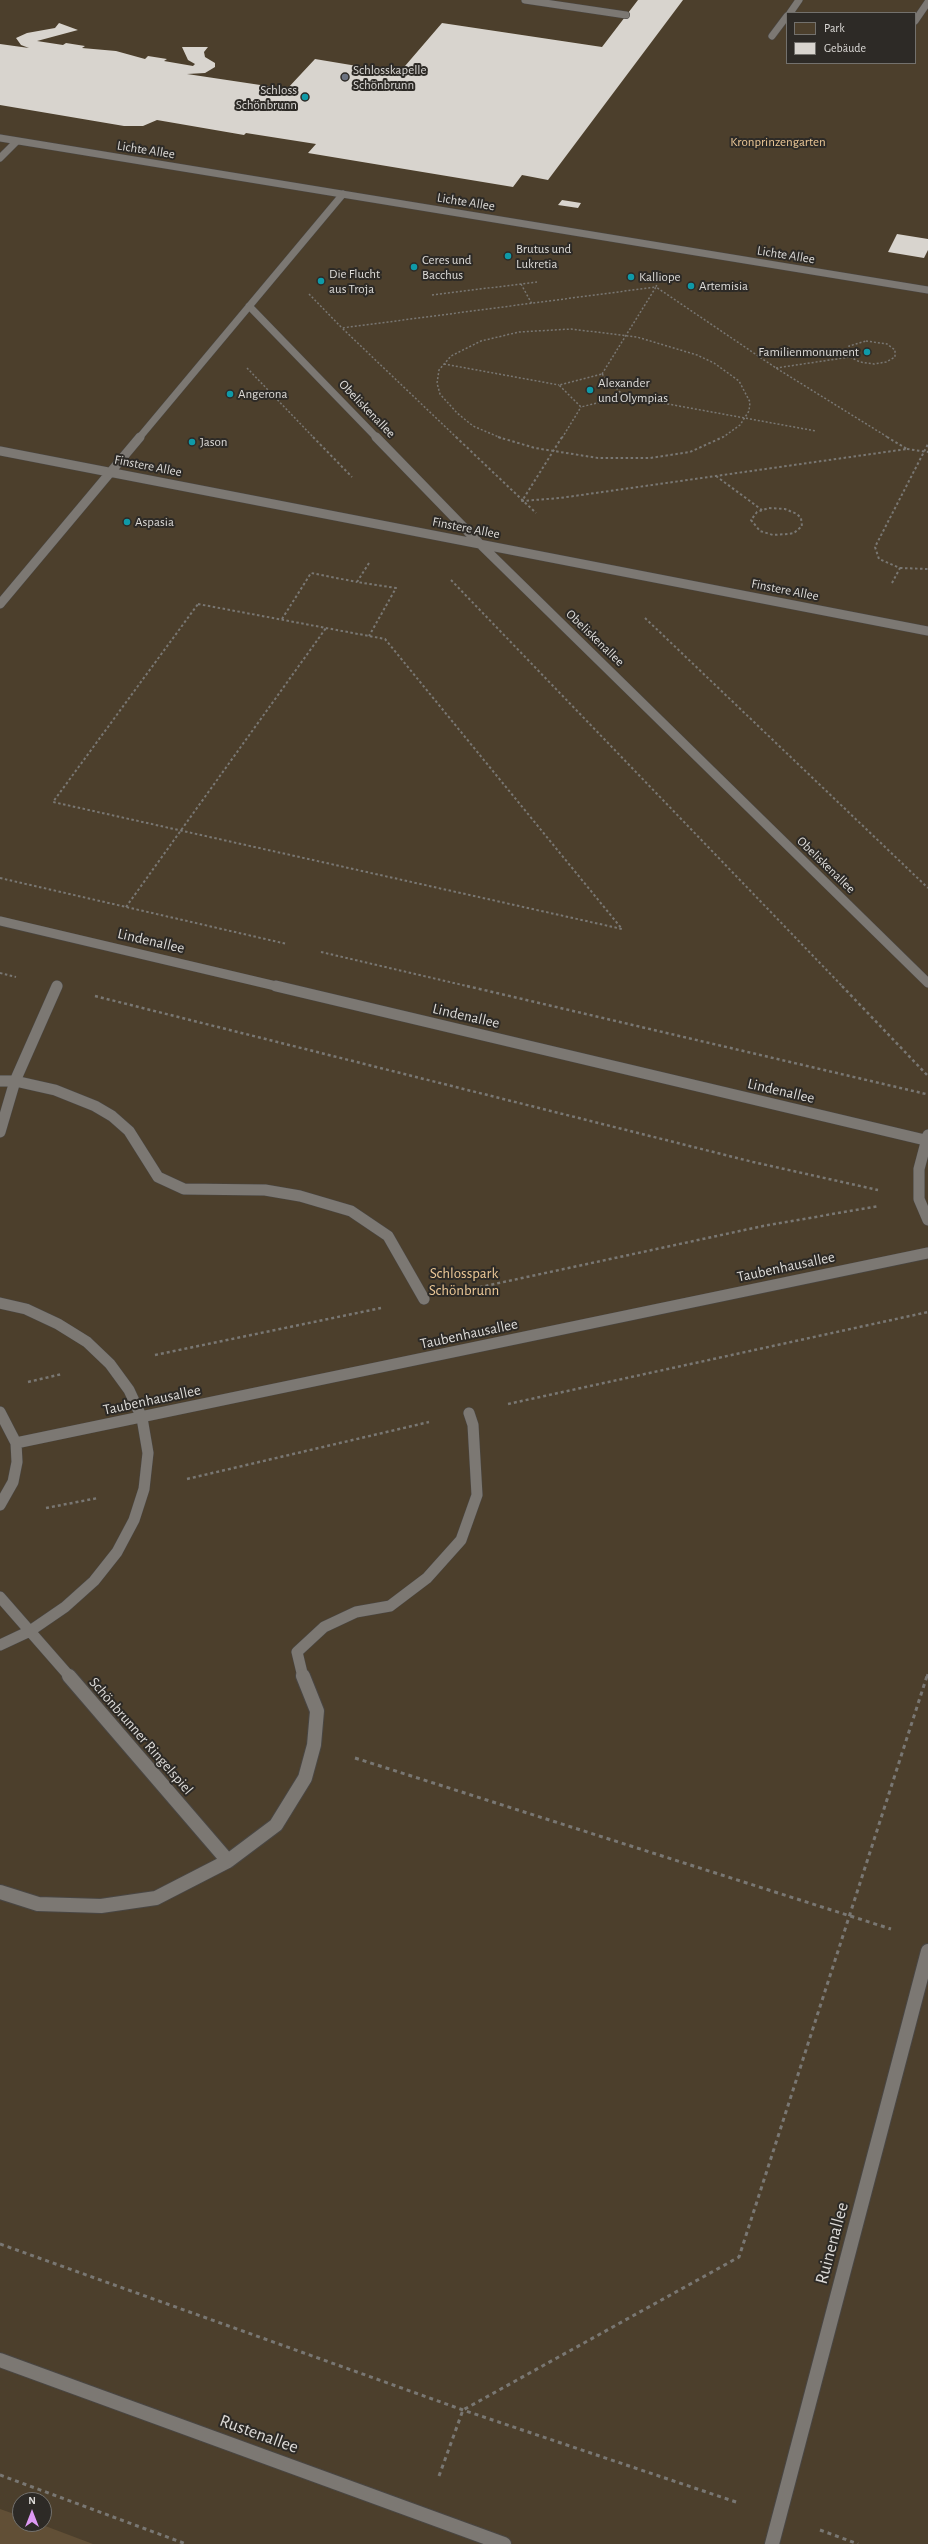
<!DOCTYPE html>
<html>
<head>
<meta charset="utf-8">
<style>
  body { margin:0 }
  #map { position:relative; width:928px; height:2544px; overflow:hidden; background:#2d2a26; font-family:"Alegreya Sans",sans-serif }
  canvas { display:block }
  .legend { position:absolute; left:786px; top:12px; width:130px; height:52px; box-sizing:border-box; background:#2d2a26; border:1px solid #73716d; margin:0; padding:5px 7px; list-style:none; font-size:12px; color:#dddbd8 }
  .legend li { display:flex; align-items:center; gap:8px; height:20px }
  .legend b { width:20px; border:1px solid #73716d }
  .north { position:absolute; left:12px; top:2492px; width:40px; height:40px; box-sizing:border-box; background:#2d2a26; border:1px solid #73716d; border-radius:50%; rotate:0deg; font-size:11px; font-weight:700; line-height:16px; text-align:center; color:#dddbd8 }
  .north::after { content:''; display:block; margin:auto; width:14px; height:18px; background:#dd99f3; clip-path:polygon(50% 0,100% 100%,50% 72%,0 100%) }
</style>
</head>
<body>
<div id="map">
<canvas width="928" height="2544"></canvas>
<ul class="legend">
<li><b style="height:11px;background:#4c3f2c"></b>Park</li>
<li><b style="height:11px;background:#d8d4ce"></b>Gebäude</li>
</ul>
<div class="north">N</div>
</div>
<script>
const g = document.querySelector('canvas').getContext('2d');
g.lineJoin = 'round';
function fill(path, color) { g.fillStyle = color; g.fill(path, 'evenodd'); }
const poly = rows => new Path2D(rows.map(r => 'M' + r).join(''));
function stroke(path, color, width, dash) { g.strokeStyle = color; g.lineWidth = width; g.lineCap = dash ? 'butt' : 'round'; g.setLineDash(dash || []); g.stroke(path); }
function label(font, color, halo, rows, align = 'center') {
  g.font = font + ' "Alegreya Sans",sans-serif'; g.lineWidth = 4; g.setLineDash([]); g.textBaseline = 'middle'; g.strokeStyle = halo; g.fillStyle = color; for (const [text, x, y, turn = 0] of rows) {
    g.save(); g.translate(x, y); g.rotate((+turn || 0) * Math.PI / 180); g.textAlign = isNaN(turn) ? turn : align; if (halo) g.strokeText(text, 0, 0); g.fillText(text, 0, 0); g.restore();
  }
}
const green = poly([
  [0,0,928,0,928,2544,0,2544],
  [787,13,915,13,915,63,787,63],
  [20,2500,44,2500,44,2524,20,2524]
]);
const forest = poly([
  [0,2509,20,2516,20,2524,40,2524,93,2544,0,2544]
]);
const building = poly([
  [638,0,683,0,548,180,522,175,513,187,308,153,316,144,246,133,244,135,157,120,143,126,124,126,0,105,0,44,29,48,21,45,16,38,27,33,55,28,59,23,78,30,37,41,63,45,66,43,85,46,82,48,116,51,145,59,148,56,167,59,164,61,193,66,195,64,188,60,182,47,208,47,204,52,205,57,215,63,215,67,205,73,187,74,287,89,315,59,399,73,442,23,602,47],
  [562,200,581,203,578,208,558,205],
  [897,234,928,239,928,250,924,258,888,252]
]);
const pathFar3 = poly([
  [521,284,532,304],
  [309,294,342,328],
  [432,295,537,282],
  [866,341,887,344,895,350,895,357,886,362,874,364,860,362,850,357,849,346,866,341],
  [444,364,559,385],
  [247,368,314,438],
  [776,368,850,357],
  [602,374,624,396,581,407,559,385,602,374],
  [602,374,656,287,776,368,889,438],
  [624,396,816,431],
  [457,438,342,328,656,287,657,284],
  [501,438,473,426,457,413,440,394,437,383,439,370,451,356,481,341,519,332,571,329,637,337,697,355,714,363,739,381,750,402,749,411,740,425,722,438],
  [562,438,581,407]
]);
const pathFar2 = poly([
  [313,437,352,477],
  [456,437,536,513],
  [498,437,535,448,598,458,650,458,690,452,723,437],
  [562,437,522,501,560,498,907,449,887,437],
  [907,449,928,452],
  [716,476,762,510],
  [769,508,785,509,797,514,801,518,802,526,794,533,788,534,773,535,760,531,751,520,757,512,769,508],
  [369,563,357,582,396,588,369,636],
  [900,568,928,569],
  [451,580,843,987],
  [892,583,900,568,879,559,875,547,928,444],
  [198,604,385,639,622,929,53,802,198,604],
  [645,618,928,888],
  [282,619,311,573,357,582],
  [0,878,287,944],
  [126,907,326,628],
  [321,952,471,987],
  [0,973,16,977]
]);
const pathFar1 = poly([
  [467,986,926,1094],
  [842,986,928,1076],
  [95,996,753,1162,878,1190],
  [462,1291,763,1226,879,1206],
  [155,1355,381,1308],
  [28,1382,62,1374],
  [508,1404,928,1312],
  [187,1479,429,1422],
  [46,1508,98,1498],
  [927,1677,928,1673]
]);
const path = poly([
  [355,1758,891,1929],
  [0,2244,463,2410,739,2503],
  [0,2475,186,2544],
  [439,2476,463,2410,739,2257,927,1676],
  [820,2530,858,2544]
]);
const service = poly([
  [525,0,626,15],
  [790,13,799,0],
  [915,21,928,2],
  [772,36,787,16]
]);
const pedestrianFar3 = poly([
  [0,138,928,290],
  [0,158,17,141],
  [249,306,377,438],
  [139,438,343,194]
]);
const pedestrianFar2 = poly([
  [376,437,479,543,928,983],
  [0,451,928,631],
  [0,604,140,437],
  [0,921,280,987]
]);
const pedestrianFar1 = poly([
  [276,986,925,1140],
  [0,1081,15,1081,55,1090,95,1106,112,1116,129,1131,158,1177,184,1189,265,1190,300,1196,351,1211,388,1236,424,1299],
  [0,1132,15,1081,57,986],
  [928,1135,919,1169,919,1199,928,1220],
  [0,1303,26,1309,58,1324,87,1342,110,1364,129,1390,142,1418,148,1453,144,1489,134,1520,117,1552,94,1581,65,1607,30,1631,0,1645],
  [0,1412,16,1443,17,1462,13,1482,0,1505],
  [16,1443,928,1253],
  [0,1597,70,1677],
  [303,1677,297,1652,324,1627,356,1612,390,1606,427,1578,461,1540,477,1495,473,1425,469,1413]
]);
const pedestrian = poly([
  [69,1676,228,1861],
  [0,1892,38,1904,101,1906,156,1898,228,1861,276,1825,305,1778,314,1745,317,1711,303,1676],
  [0,2360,504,2544],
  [772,2544,928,1951]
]);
const markers = [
  [345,77,4,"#6b7280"],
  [305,97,4,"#0f9aa8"],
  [508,256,4,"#0f9aa8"],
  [414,267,4,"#0f9aa8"],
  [631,277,4,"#0f9aa8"],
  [321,281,4,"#0f9aa8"],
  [691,286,4,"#0f9aa8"],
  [867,352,4,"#0f9aa8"],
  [590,390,4,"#0f9aa8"],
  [230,394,4,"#0f9aa8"],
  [192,442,4,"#0f9aa8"],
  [127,522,4,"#0f9aa8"]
];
const farPoinames = [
  ["Schlosskapelle",353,70],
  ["Schönbrunn",353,85],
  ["Schloss",297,90,"right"],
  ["Schönbrunn",297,105,"right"],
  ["Brutus und",516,249],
  ["Lukretia",516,264],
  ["Ceres und",422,260],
  ["Bacchus",422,275],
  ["Die Flucht",329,274],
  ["aus Troja",329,289],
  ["Kalliope",639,277],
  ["Artemisia",699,286],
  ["Familienmonument",859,352,"right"],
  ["Alexander",598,383],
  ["und Olympias",598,398],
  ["Angerona",238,394],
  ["Jason",200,442],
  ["Aspasia",135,522]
];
const farParknames = [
  ["Kronprinzengarten",778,142]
];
const farStreetnames = [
  ["Lichte Allee",146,150,9],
  ["Lichte Allee",466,202,9],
  ["Lichte Allee",786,255,9],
  ["Obeliskenallee",367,409,46],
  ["Finstere Allee",148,466,11],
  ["Finstere Allee",466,528,11],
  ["Finstere Allee",785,590,11],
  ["Obeliskenallee",595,638,44],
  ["Obeliskenallee",826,865,44]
];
const streetNames = [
  ["Lindenallee",151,941,13],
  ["Lindenallee",466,1016,13],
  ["Lindenallee",781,1091,13],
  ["Taubenhausallee",786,1267,-12],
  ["Taubenhausallee",469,1334,-12],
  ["Taubenhausallee",152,1400,-12],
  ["Schönbrunner Ringelspiel",141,1736,49]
];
const parkNames = [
  ["Schlosspark",464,1273],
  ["Schönbrunn",464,1290]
];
const nearStreetnames = [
  ["Ruinenallee",832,2243,-75],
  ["Rustenallee",259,2434,20]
];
fill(green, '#4c3f2c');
fill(forest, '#614f36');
fill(building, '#d8d4ce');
stroke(service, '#494643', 8);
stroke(pedestrianFar3, '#494643', 8);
stroke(pedestrianFar2, '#494643', 10);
stroke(pedestrianFar1, '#494643', 12);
stroke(pedestrian, '#494643', 16);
stroke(pathFar3, '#797773', 1.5, [2, 2]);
stroke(pathFar2, '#797773', 2, [2.5, 2.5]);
stroke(pathFar1, '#797773', 2.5, [3, 3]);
stroke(path, '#797773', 3, [4, 4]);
stroke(service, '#7c7873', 7);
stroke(pedestrianFar3, '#7c7873', 7);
stroke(pedestrianFar2, '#7c7873', 9);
stroke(pedestrianFar1, '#7c7873', 11);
stroke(pedestrian, '#7c7873', 14);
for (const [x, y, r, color] of markers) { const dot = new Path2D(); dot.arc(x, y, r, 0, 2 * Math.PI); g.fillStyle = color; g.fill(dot); stroke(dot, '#2d2a26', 1.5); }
label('13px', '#dddbd8', '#2d2a26', farPoinames, 'left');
label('13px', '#ecc897', '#2d2a26', farParknames);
label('13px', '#dddbd8', '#2d2a26', farStreetnames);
label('15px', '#dddbd8', '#2d2a26', streetNames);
label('15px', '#ecc897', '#2d2a26', parkNames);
label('18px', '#dddbd8', '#2d2a26', nearStreetnames);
</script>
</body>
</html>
